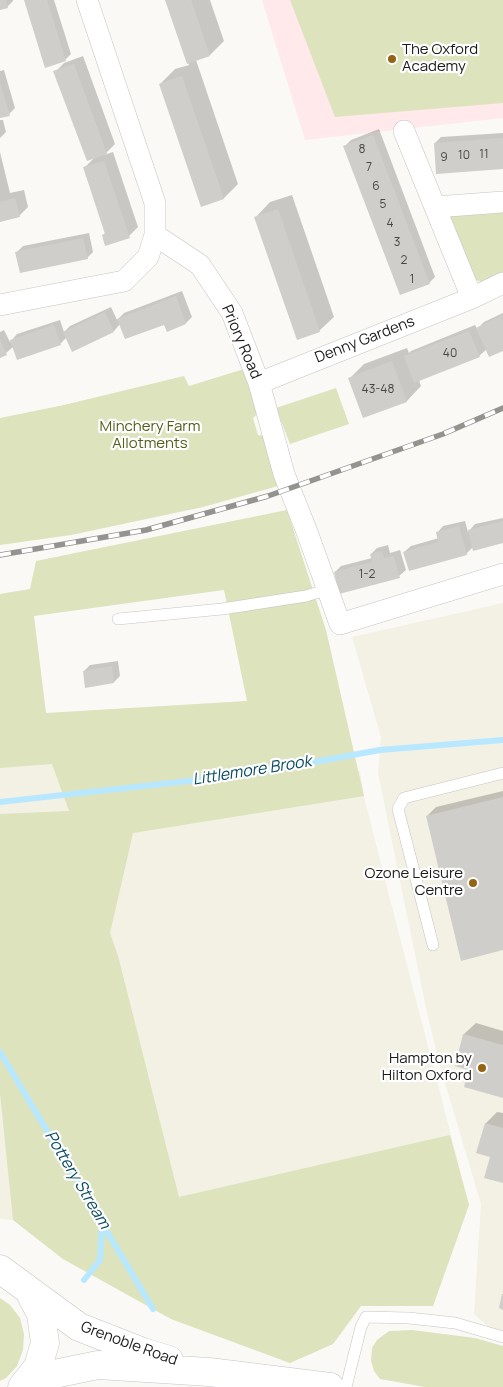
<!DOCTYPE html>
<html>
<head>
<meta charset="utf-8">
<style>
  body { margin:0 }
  canvas { display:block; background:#faf9f5 }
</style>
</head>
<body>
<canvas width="503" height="1387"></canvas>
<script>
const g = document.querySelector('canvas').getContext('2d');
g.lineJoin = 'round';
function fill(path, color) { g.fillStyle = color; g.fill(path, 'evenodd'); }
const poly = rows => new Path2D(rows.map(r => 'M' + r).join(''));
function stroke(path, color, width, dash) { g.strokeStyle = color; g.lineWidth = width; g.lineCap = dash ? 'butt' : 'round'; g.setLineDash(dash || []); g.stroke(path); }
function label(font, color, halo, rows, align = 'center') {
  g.font = font + ' Manrope,sans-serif'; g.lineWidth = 4.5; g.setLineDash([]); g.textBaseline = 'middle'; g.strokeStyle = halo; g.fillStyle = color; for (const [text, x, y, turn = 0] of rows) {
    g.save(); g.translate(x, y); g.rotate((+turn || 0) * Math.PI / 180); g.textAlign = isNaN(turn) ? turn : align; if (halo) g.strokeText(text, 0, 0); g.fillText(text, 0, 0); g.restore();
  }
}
const built = poly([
  [30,589,46,714,248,701,360,772,364,797,392,907,469,1205,433,1306,361,1306,333,1344,290,1363,171,1319,63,1259,13,1220,0,1219,0,594],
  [503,603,503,1332,491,1329,474,1314,481,1204,440,1066,427,1013,378,773,381,737,352,637]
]);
const education = poly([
  [262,0,503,0,503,118,305,140]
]);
const green = poly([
  [290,0,503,0,503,103,335,117],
  [503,208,503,274,481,282,472,278,449,216],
  [244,369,258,413,253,418,258,435,265,436,278,486,203,507,71,535,0,545,0,418,64,405,184,376,189,386],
  [336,388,349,424,290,444,276,408],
  [287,510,326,630,364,796,133,833,110,933,118,956,179,1197,450,1135,469,1205,433,1306,361,1306,333,1344,290,1363,171,1319,63,1259,13,1220,0,1093,0,814,69,811,52,764,0,768,0,594,30,589,36,561],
  [224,590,247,701,46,713,34,616],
  [0,1298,10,1305,20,1318,24,1334,23,1350,17,1366,6,1378,0,1381],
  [412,1330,475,1338,503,1346,503,1387,425,1387,380,1379,374,1371,371,1361,372,1348,377,1340,389,1331]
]);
const shadow = poly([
  [0,0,13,0,13,1,7,7,0,9],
  [25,0,54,0,71,54,65,60],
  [167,0,210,0,224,41,210,55,196,60,238,184,224,198,202,206,160,84,175,69,189,65],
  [83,56,115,144,104,155,113,152,138,227,129,236,103,235,106,232,84,168,95,157,55,72,64,63],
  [4,70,15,108,9,114,0,117,0,71],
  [0,120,3,120,6,132,0,138],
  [379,129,435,277,429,283,345,146,351,140],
  [503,133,503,168,435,143,441,137],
  [0,152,10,193,24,190,28,207,19,216,0,221],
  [292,195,334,317,319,331,256,217,270,202],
  [89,233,93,252,87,258,17,252,23,246],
  [182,291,192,317,186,323,168,330,165,323,120,324,114,331,73,350,67,337,60,344,13,347,6,353,0,356,0,332,4,330,10,342,17,334,60,320,64,332,70,326,111,307,117,320,124,313],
  [503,313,503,349,487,349,479,356,419,380,421,386,407,401,364,416,350,378,364,364,407,348,409,353,411,351,475,325,477,329,484,322],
  [503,518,503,542,473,547,466,554,404,552,411,546,439,538,437,533,443,526,465,521,468,532,475,524],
  [388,545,390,553,400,550,406,570,399,576,335,572,341,566,372,558,371,554,377,548],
  [118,661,120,676,114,682,84,671,90,665],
  [503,791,503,949,427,816,436,807],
  [476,1023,503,1031,503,1097,470,1069,456,1065,464,1034],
  [497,1112,503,1113,503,1181,492,1156,478,1152,486,1123]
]);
const stream = poly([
  [0,802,243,775,380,750,503,740],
  [0,1052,153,1309],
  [84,1280,100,1260,102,1222]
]);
const building = poly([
  [0,0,6,0,8,8,0,10],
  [24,0,47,0,66,61,45,68],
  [165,0,191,0,210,56,187,64],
  [74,64,107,154,87,161,53,71],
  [182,76,224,199,201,207,159,84],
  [0,83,10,116,0,118],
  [373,135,430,284,400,295,343,146],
  [503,138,503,169,436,174,434,143],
  [104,161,130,238,105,246,102,235,105,234,83,167],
  [15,198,20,217,0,222,0,202],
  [278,209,320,332,297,340,254,217],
  [83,238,88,259,20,273,15,252],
  [176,296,186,324,167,332,164,325,125,339,117,319],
  [105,312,114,332,72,352,63,332],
  [503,315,503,351,489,357,476,328],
  [54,325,61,345,17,360,10,340],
  [469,331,480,357,414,383,404,356],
  [0,339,7,355,0,358],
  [392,361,407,402,363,418,348,378],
  [503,521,503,543,473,551,468,530],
  [459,526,467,555,409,571,403,552,438,542,436,532],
  [382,551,384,558,394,556,400,578,339,594,334,572,372,562,370,554],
  [112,666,114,683,85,688,83,671],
  [503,797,503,950,461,961,426,816],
  [463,1034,503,1045,503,1098,464,1087,468,1070,455,1066],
  [485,1123,503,1128,503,1183,484,1178,490,1157,476,1153],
  [502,1294,503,1294,503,1310,499,1308]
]);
const lane = poly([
  [118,619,222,609,306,596,326,590],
  [433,945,398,809,404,798,503,773],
  [346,1387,361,1327,366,1317,409,1318,455,1323,503,1337]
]);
const street = poly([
  [404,131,472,298],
  [435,207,503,202],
  [155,235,200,265,232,313,259,383,284,474,307,532,340,624,503,574],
  [0,305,124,281,148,257,155,235,155,203,87,0],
  [259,383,472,298,503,283]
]);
const secondary = poly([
  [0,1269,79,1327,143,1352,169,1360],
  [22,1387,38,1367,45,1343,41,1314,29,1291],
  [30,1387,54,1374,98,1365,209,1372,330,1387]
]);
const rail = poly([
  [0,555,146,530,268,496,443,434,503,408]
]);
const markers = [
  [392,59,5,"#946313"],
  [473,883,5,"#946313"],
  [482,1068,5,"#946313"]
];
const numberNames = [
  ["8",362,150],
  ["11",484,155],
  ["10",464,156],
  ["9",444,158],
  ["7",369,168],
  ["6",376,187],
  ["5",383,205],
  ["4",390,224],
  ["3",397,243],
  ["2",404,261],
  ["1",412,280],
  ["40",450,354],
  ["43-48",378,390],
  ["1-2",367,575]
];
const poiNames = [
  ["The Oxford",402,50,"left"],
  ["Academy",402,67,"left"],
  ["Ozone Leisure",463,874],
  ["Centre",463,891],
  ["Hampton by",472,1059],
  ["Hilton Oxford",472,1076]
];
const streetNames = [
  ["Denny Gardens",365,340,-21],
  ["Priory Road",241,342,67],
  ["Grenoble Road",129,1344,20]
];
const parkNames = [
  ["Minchery Farm",150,427],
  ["Allotments",150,444]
];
const waterNames = [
  ["Littlemore Brook",252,771,-9],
  ["Pottery Stream",77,1180,59]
];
fill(built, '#f3f0e4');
fill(education, '#ffe9eb');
fill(green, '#dce3bd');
fill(shadow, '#0003');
stroke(stream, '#b7e8ff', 6);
fill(building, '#cfceca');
stroke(lane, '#c4c4c0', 12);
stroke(street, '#c4c4c0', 22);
stroke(secondary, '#c4c4c0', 29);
stroke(lane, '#fff', 11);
stroke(street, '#fff', 21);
stroke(secondary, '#fff', 28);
stroke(rail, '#949390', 5.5);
stroke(rail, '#fff', 4, [11]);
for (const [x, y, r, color] of markers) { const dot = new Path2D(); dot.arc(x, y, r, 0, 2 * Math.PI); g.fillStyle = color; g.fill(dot); stroke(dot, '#fff', 2); }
label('12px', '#484745', null, numberNames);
label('15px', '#1b1a19', '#fff', poiNames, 'right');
label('15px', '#1b1a19', '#fff', streetNames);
label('15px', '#555e1b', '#fff', parkNames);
label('italic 16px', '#074a61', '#fff', waterNames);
</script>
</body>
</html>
